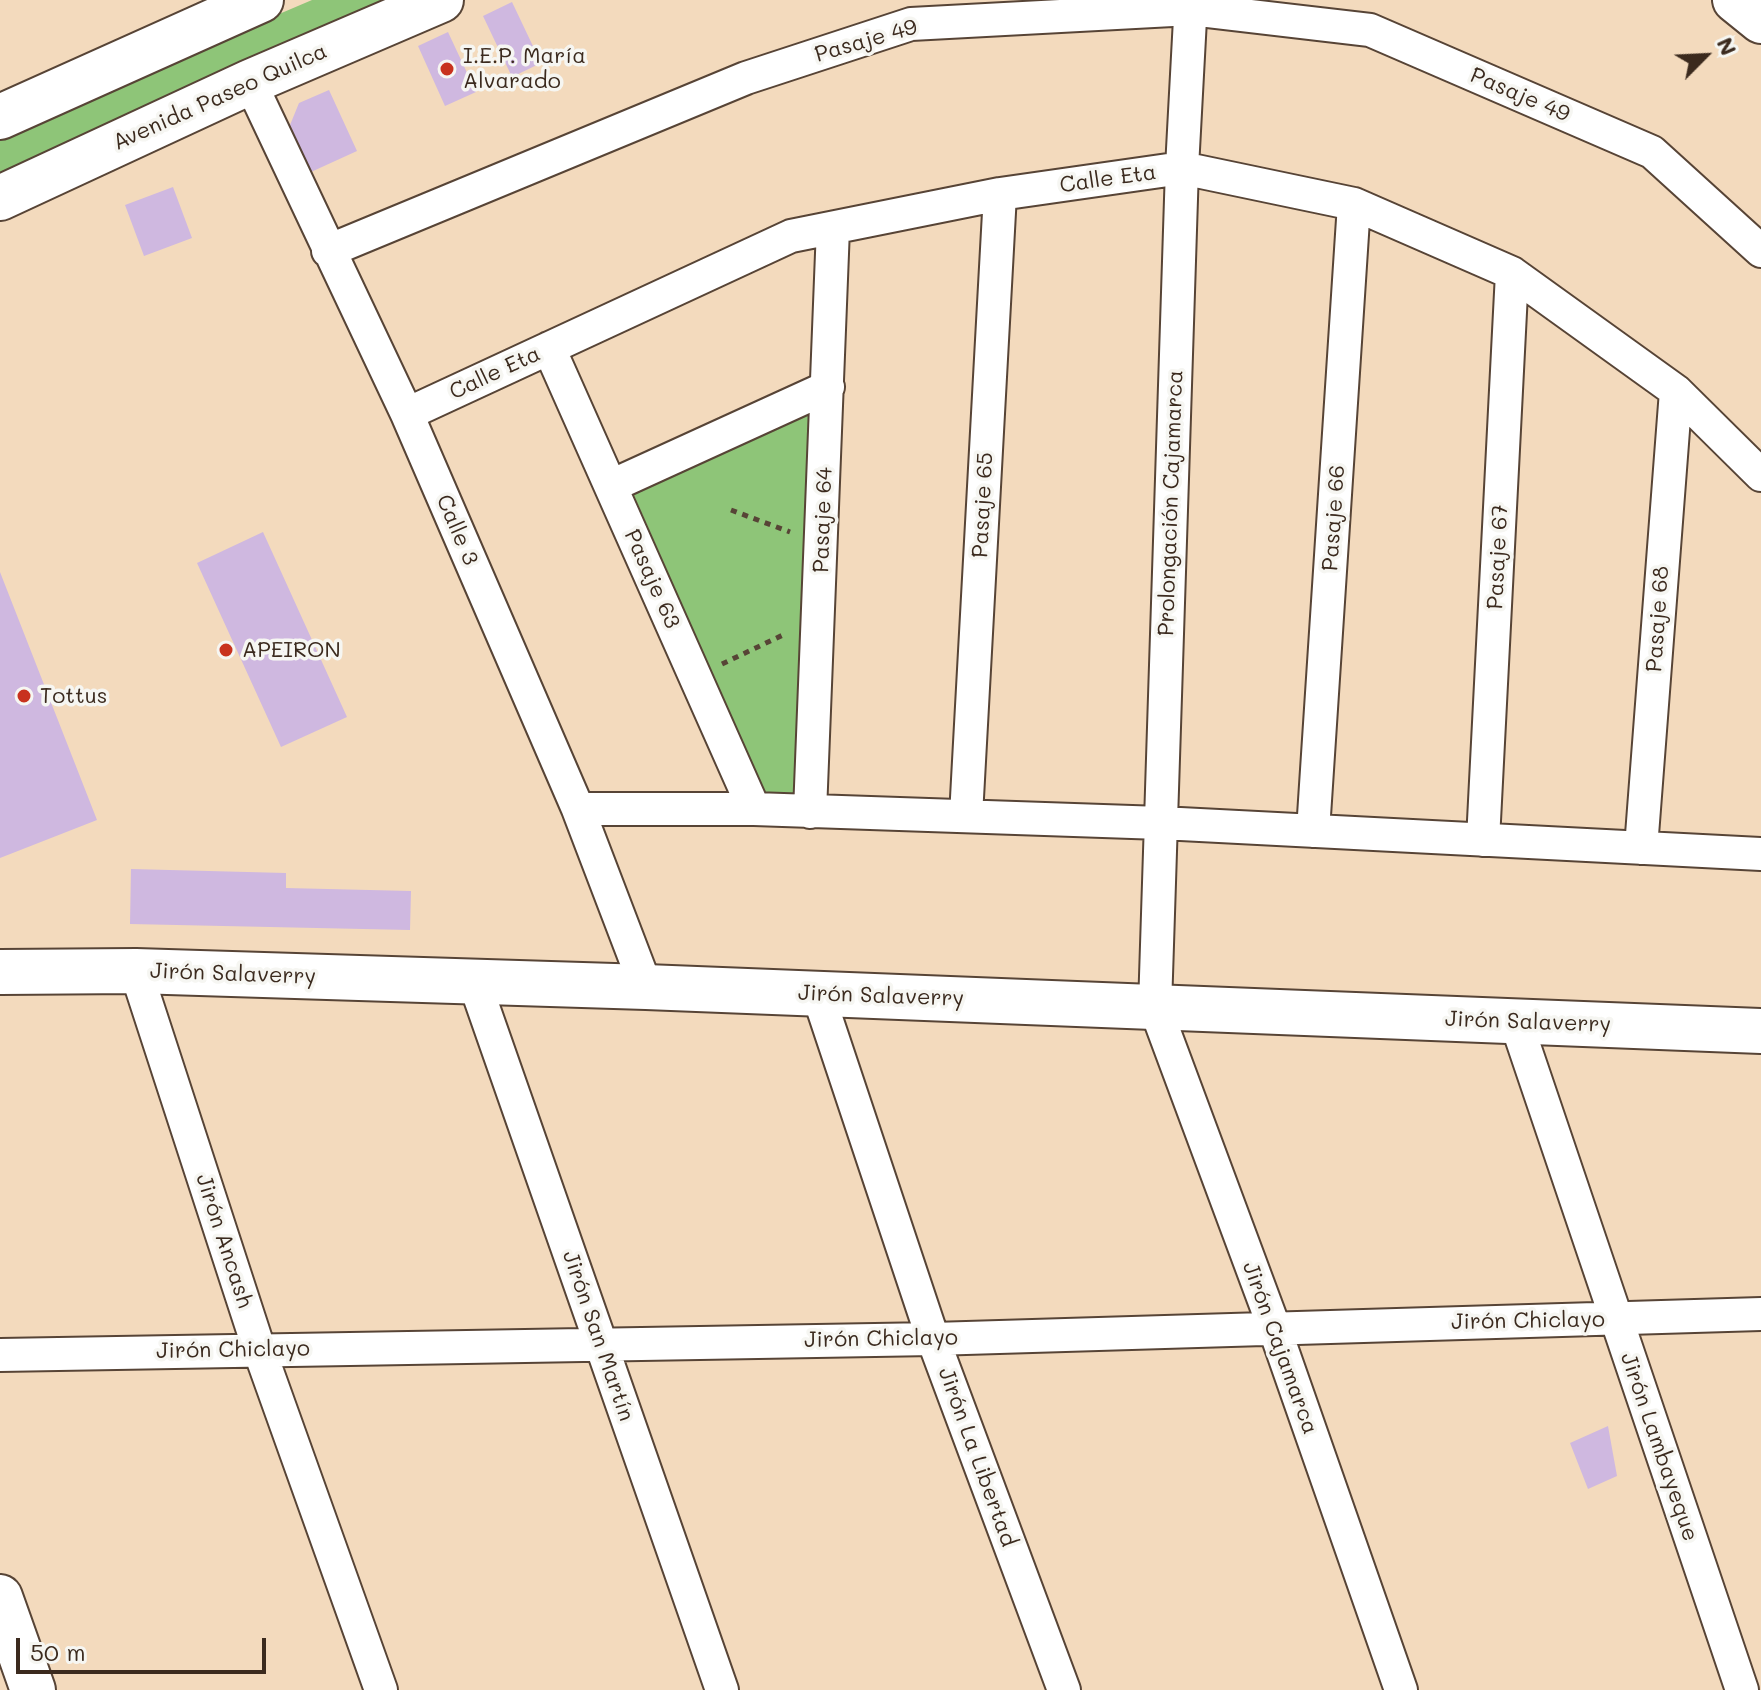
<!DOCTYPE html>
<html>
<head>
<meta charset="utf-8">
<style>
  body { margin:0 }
  #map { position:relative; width:1761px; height:1690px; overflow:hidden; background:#f3dabd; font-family:Mali,sans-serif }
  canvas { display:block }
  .north { position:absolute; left:1665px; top:16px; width:80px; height:80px; -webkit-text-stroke:6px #f6f6f2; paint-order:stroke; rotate:66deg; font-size:22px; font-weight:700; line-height:32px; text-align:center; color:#3b2a1e }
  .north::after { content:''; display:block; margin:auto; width:28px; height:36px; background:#3b2a1e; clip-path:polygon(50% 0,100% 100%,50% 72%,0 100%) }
  .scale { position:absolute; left:16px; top:1638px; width:250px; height:36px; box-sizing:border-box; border:4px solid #3b2a1e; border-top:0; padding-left:10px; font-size:24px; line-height:28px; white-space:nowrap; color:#3b2a1e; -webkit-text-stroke:6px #f6f6f2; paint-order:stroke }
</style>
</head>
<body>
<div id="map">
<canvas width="1761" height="1690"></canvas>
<div class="north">N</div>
<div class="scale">50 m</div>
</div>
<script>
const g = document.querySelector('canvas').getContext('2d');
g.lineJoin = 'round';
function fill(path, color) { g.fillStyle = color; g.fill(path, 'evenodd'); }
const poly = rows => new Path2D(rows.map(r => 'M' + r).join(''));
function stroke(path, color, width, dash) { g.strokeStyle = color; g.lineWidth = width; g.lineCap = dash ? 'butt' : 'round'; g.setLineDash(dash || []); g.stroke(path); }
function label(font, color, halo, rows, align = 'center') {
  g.font = font + ' Mali,sans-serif'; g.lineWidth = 7; g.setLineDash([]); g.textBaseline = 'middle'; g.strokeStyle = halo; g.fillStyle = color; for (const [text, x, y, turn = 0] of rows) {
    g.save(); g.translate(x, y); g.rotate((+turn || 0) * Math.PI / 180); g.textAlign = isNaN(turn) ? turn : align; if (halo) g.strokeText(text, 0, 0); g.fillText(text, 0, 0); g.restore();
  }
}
const green = poly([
  [312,0,413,0,0,183,0,133],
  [818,409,798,798,768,800,631,489]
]);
const building = poly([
  [512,2,541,63,512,77,483,16],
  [448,32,476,92,445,106,418,46],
  [329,90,357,151,311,172,290,125,299,103],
  [173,187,192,238,144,256,125,205],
  [263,532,347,717,281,747,197,563],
  [0,572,97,820,0,858],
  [131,869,286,873,286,888,411,891,410,930,130,924],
  [1608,1426,1617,1476,1588,1489,1570,1443]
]);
const path = poly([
  [731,510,790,532],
  [722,664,785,634]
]);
const street = poly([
  [1191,0,1182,168,1155,1007,1274,1327,1401,1690],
  [250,82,407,414,578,809,646,987],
  [328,251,746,78,911,24,1191,9,1370,30,1652,152,1761,251],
  [549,348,754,809],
  [407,414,791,236,1000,194,1182,168,1354,204,1512,273,1676,391,1761,475],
  [611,486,828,387],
  [578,809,754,809,1161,823,1761,854],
  [810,812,833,228],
  [966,816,1000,194],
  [1313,831,1354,204],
  [1483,840,1512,273],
  [1641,848,1676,391],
  [136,971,259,1349,381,1690],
  [474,981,722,1690],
  [818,994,933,1339,1064,1690],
  [1516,1022,1742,1690],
  [0,1355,933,1339,1761,1314]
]);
const secondary = poly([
  [1735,0,1761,21],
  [0,117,261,0],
  [0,198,250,82,441,0],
  [0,972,136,971,646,987,1761,1031],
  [0,1597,33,1690]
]);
const markers = [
  [447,69,8,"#c8321e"],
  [226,650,8,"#c8321e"],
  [24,696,8,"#c8321e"]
];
const streetNames = [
  ["Pasaje 49",866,41,-16],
  ["Pasaje 49",1520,95,23],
  ["Avenida Paseo Quilca",220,97,-24],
  ["Calle Eta",1108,179,-8],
  ["Calle Eta",495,373,-25],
  ["Prolongación Cajamarca",1171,503,-88],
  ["Pasaje 65",983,505,-87],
  ["Pasaje 66",1334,518,-86],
  ["Pasaje 64",823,520,-88],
  ["Calle 3",457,530,67],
  ["Pasaje 67",1498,557,-87],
  ["Pasaje 63",652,579,66],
  ["Pasaje 68",1658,619,-86],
  ["Jirón Salaverry",233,974,2],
  ["Jirón Salaverry",881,996,2],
  ["Jirón Salaverry",1528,1022,2],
  ["Jirón Ancash",224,1241,72],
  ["Jirón Chiclayo",1528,1321,-1],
  ["Jirón San Martín",598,1336,71],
  ["Jirón Chiclayo",881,1339,-1],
  ["Jirón Cajamarca",1280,1348,70],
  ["Jirón Chiclayo",233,1350,-1],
  ["Jirón Lambayeque",1659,1447,71],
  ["Jirón La Libertad",977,1457,70]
];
const poiNames = [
  ["I.E.P. María",463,56],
  ["Alvarado",463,81],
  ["APEIRON",242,650],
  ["Tottus",40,696]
];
fill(green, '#8ec578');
fill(building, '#cfb8e0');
stroke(street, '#574436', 36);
stroke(secondary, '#574436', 48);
stroke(path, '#574436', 5, [6, 6]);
stroke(street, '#fff', 32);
stroke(secondary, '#fff', 44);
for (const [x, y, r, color] of markers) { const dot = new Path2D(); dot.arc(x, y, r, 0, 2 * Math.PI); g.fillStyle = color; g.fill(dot); stroke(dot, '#f6f6f2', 3); }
label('22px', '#3b2a1e', '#f6f6f2', streetNames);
label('22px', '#3b2a1e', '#f6f6f2', poiNames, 'left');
</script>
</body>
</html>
